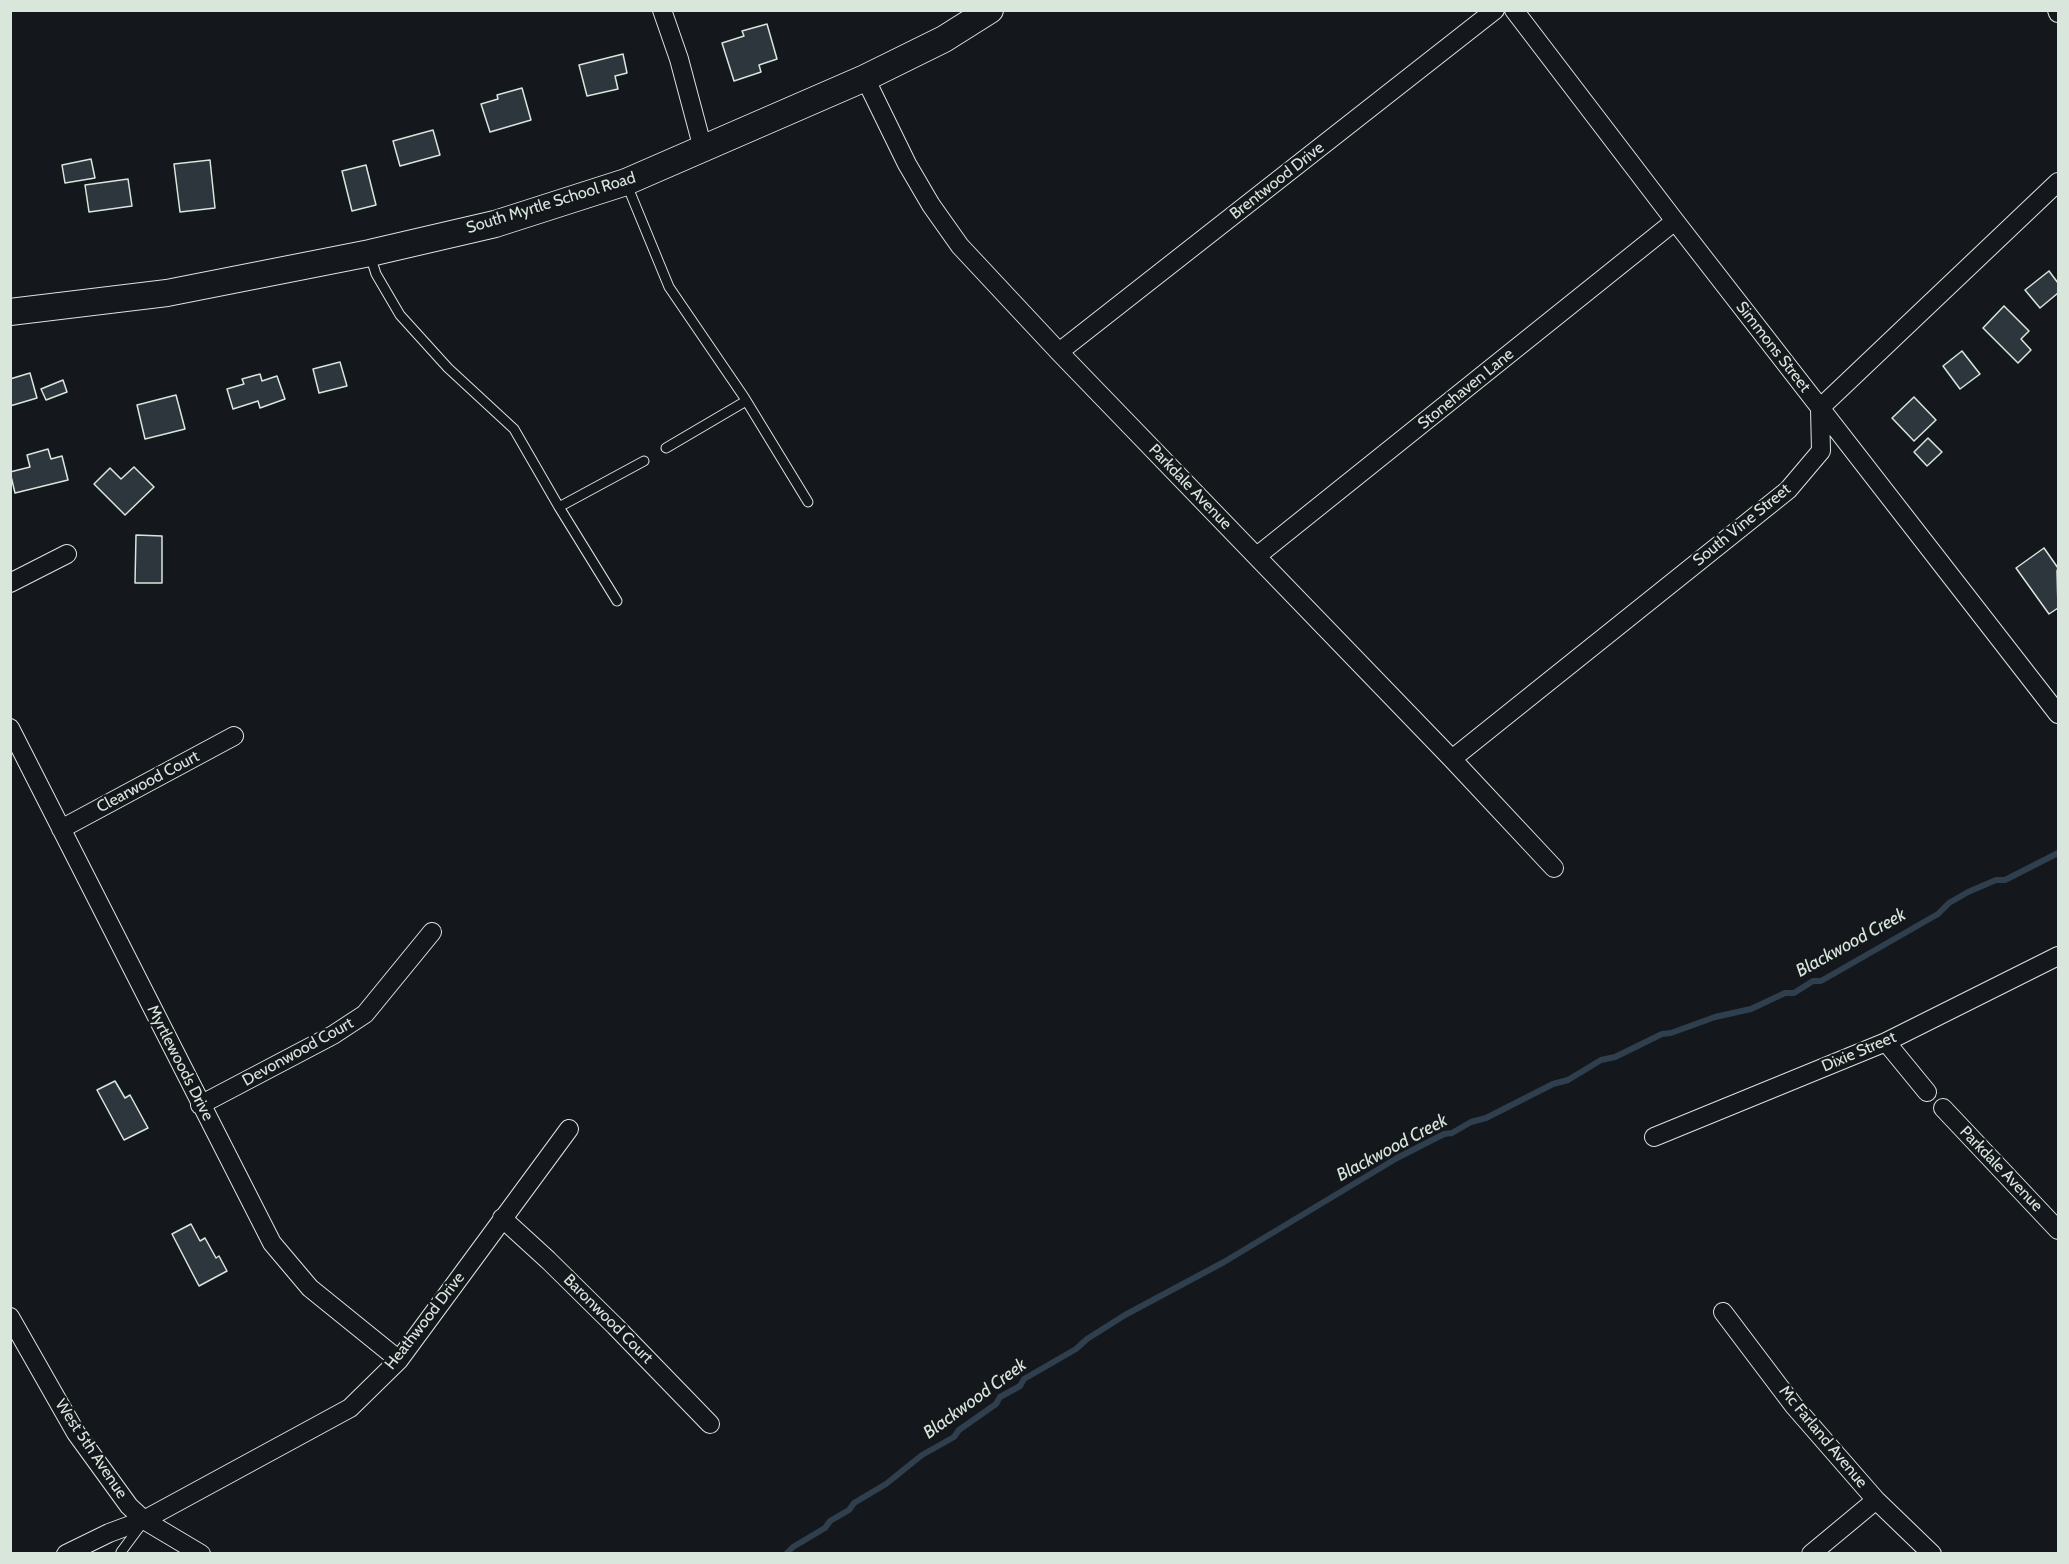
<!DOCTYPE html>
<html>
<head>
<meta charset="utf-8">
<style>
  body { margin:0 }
  #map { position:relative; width:2069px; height:1564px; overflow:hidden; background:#14181c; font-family:Cabin,sans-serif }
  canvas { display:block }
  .frame { position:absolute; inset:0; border:12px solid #d8e6dc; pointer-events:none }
</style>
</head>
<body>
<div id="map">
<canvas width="2069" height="1564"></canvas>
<div class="frame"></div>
</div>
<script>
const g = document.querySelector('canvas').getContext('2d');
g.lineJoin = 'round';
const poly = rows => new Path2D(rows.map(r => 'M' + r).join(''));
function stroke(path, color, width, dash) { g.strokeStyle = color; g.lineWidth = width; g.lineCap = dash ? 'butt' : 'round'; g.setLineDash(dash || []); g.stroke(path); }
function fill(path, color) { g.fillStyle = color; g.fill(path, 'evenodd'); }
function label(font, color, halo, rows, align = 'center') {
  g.font = font + ' Cabin,sans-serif'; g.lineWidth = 4.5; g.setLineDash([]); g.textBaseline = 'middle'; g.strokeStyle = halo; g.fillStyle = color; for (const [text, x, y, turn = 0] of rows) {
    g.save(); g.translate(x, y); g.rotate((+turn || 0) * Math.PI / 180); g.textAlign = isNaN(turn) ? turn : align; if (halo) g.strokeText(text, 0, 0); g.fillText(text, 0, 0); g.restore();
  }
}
const stream = poly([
  [786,1554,793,1547,825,1528,830,1521,849,1510,854,1503,886,1484,922,1455,954,1437,959,1430,996,1404,1000,1397,1020,1386,1024,1379,1076,1349,1087,1339,1125,1315,1224,1262,1397,1158,1444,1134,1452,1133,1471,1122,1486,1118,1553,1084,1568,1080,1601,1060,1615,1057,1662,1034,1671,1033,1715,1017,1751,1009,1785,993,1794,993,1813,981,1821,981,1938,914,1949,903,1968,892,1996,880,2005,880,2058,853]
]);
const building = poly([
  [767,24,777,59,759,65,761,72,734,81,722,43,744,36,742,31,767,24],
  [623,54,627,73,615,76,618,89,587,96,579,65,623,54],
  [522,88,531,120,490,132,481,104,498,99,497,95,522,88],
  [433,130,440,155,400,166,393,141,433,130],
  [91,159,95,178,65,183,62,165,91,159],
  [210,160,215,208,180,212,174,164,210,160],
  [366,165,376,205,352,211,342,171,366,165],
  [128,179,132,206,89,212,85,185,128,179],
  [2049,271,2058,283,2058,293,2040,308,2025,290,2049,271],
  [2004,306,2029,331,2021,339,2031,350,2018,363,1983,328,2004,306],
  [1962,351,1980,374,1960,389,1943,366,1962,351],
  [340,362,347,386,319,393,313,369,340,362],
  [30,373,37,398,10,406,10,379,30,373],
  [260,374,262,381,277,376,285,399,260,408,258,401,233,409,227,389,244,384,242,379,260,374],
  [63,380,67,392,46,400,41,389,63,380],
  [176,395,185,429,145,439,137,405,176,395],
  [1914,397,1936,420,1914,441,1892,418,1914,397],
  [1928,438,1942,452,1927,466,1914,452,1928,438],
  [48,449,51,459,62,456,68,480,15,493,10,472,30,467,27,455,48,449],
  [134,467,154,487,125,515,94,484,110,468,121,479,134,467],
  [136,535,162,536,162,583,135,583,136,535],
  [2044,548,2058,568,2057,571,2058,608,2049,614,2016,568,2044,548],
  [115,1081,125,1098,130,1095,148,1128,124,1140,97,1090,115,1081],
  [191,1224,200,1241,205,1238,216,1258,219,1256,227,1271,199,1286,172,1234,191,1224]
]);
const lane = poly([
  [627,185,669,287,744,397,808,502],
  [370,255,376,274,400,315,448,368,514,429,559,507,644,461],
  [666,448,746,401],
  [559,507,617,601],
  [122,1554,121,1552,141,1525]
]);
const street = poly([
  [662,10,679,59,703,149],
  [1514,10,1675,221,2058,714],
  [2057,10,2058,13],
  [865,78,907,164,931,205,960,246,1059,352,1452,759,1554,868],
  [1059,352,1495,10],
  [1257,556,1675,221],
  [10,583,67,554],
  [10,728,272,1243,310,1288,399,1360],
  [1452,759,1788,490,1821,451,1820,408,2058,182],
  [61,829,234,736],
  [1886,1042,1927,1092],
  [200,1105,333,1035,365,1014,432,932],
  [1943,1108,2058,1230],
  [1654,1137,1886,1042,2058,956],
  [502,1218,548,1260,615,1326,710,1424],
  [1723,1312,1794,1406,1876,1500,1932,1554],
  [10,1317,76,1433,129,1506,144,1520,201,1554],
  [66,1554,109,1533,144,1520,350,1408,399,1360,569,1129],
  [1811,1554,1876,1500]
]);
const secondary = poly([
  [10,312,167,293,370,253,495,224,626,182,865,78,944,39,990,10]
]);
const streetNames = [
  ["Brentwood Drive",1277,181,-38],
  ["South Myrtle School Road",551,203,-17],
  ["Simmons Street",1773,347,52],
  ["Stonehaven Lane",1466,389,-39],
  ["Parkdale Avenue",1190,487,46],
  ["South Vine Street",1742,525,-39],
  ["Clearwood Court",148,782,-28],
  ["Devonwood Court",298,1052,-29],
  ["Dixie Street",1859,1052,-23],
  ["Myrtlewoods Drive",180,1063,63],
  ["Parkdale Avenue",2001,1169,46],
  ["Baronwood Court",608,1319,45],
  ["Heathwood Drive",425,1321,-52],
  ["Mc Farland Avenue",1823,1437,50],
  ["West 5th Avenue",91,1449,56]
];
const waterNames = [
  ["Blackwood Creek",1851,943,-29],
  ["Blackwood Creek",1392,1148,-28],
  ["Blackwood Creek",975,1399,-36]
];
stroke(stream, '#2f3f4d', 6);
fill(building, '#2c363c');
stroke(building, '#d8e6dc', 1.5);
stroke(lane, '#d8e6dc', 11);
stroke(street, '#d8e6dc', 20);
stroke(secondary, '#d8e6dc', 28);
stroke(lane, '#14181c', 9);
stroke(street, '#14181c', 18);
stroke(secondary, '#14181c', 26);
label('16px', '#d8e6dc', '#14181c', streetNames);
label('italic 18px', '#d8e6dc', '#14181c', waterNames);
</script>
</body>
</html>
